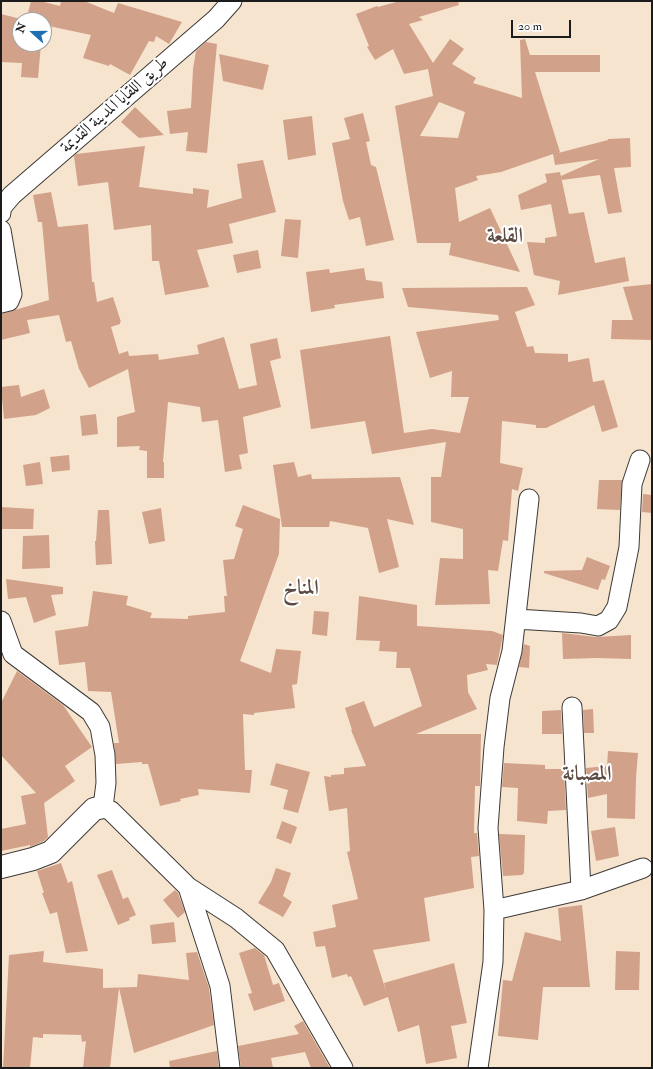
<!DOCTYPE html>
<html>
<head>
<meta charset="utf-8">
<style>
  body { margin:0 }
  #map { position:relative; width:653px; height:1069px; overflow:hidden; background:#f7e4cf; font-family:"IM FELL Double Pica",serif }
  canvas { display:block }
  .frame { position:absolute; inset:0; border:2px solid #1c1c1c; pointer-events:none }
  .north { position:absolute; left:12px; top:12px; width:40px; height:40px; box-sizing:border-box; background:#fff; border:1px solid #a4a4a4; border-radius:50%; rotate:291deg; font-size:11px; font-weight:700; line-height:16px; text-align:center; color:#1c1c1c }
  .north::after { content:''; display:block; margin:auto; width:14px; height:18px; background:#1f6fb2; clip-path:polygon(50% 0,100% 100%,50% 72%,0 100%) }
  .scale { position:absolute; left:511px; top:20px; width:60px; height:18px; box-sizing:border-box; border:2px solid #1c1c1c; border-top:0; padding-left:5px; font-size:12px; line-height:14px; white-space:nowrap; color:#1c1c1c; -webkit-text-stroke:3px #fff; paint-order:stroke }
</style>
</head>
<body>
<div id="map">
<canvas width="653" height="1069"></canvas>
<div class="frame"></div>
<div class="north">N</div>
<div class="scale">20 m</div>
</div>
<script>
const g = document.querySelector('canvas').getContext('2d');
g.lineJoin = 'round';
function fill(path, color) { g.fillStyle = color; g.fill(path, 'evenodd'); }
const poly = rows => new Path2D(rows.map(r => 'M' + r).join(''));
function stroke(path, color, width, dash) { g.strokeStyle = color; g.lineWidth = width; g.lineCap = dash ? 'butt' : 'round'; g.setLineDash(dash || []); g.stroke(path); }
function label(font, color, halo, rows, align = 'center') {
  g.font = font + ' "IM FELL Double Pica",Amiri,serif'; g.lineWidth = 4; g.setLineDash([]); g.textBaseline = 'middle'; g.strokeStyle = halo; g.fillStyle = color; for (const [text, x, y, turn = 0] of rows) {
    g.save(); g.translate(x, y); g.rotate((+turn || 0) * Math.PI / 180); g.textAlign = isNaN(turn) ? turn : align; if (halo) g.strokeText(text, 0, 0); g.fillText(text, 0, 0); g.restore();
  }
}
const building = poly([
  [31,1,40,1,60,6,61,1,84,1,114,13,118,3,182,22,169,44,156,36,154,42,149,41,130,75,110,64,109,66,83,58,91,35,44,25,44,20,26,20],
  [400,1,458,1,459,5,419,17,423,20,409,24,433,63,450,39,464,49,452,64,476,78,473,83,522,98,520,40,525,39,530,55,600,55,600,72,535,72,560,152,558,153,608,140,608,139,630,138,631,167,614,168,622,212,608,214,600,175,562,180,561,176,599,159,555,165,553,154,501,172,476,176,478,180,455,188,459,222,490,208,520,272,449,255,451,243,417,243,395,106,433,96,428,69,404,74,393,49,375,60,367,47,369,46,356,14,377,6,378,7],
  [439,102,465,112,458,138,420,136],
  [1,14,25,20,20,20,20,44,41,44,38,78,21,77,22,63,1,62],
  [206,42,217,44,207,153,186,151,188,132,170,134,167,111,191,108,193,69,196,51],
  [219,54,269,65,263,90,223,81],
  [135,107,164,135,139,138,121,122],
  [363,113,370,141,366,142,371,165,376,167,394,240,366,246,360,217,349,220,343,201,332,143,350,139,344,118],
  [312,116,316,155,288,160,283,120],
  [145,146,139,187,193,194,193,188,209,190,207,208,242,198,237,164,263,160,276,212,229,224,233,243,197,250,209,287,165,295,159,261,152,261,151,225,114,230,108,182,78,186,74,156,76,154],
  [560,172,569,214,584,212,595,263,625,257,629,281,558,295,560,281,534,275,527,242,545,243,545,238,557,236,551,204,521,210,518,195,547,182,545,174],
  [51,192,58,227,88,224,92,282,94,282,97,302,113,297,121,322,120,322,120,324,111,327,119,354,128,351,129,356,158,354,159,360,199,354,197,345,224,337,239,389,257,385,250,344,277,338,281,358,270,361,281,407,243,417,248,453,239,455,242,469,225,472,218,420,202,422,200,407,168,402,163,462,164,462,164,478,147,478,147,451,139,450,140,446,117,447,117,417,135,412,128,369,89,388,79,369,71,341,66,342,59,315,27,320,30,333,1,340,1,314,49,300,42,222,38,222,33,195],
  [285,219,301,220,298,258,281,256],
  [258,250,261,268,237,273,233,255],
  [364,268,366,280,382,282,384,298,334,305,335,308,311,312,306,272,329,269,330,273],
  [652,284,652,340,611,339,612,320,633,320,623,287],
  [527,287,535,305,515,312,527,347,533,346,535,353,568,354,568,362,589,358,593,382,604,380,618,427,602,432,594,405,546,428,536,428,536,425,502,421,500,463,523,468,518,491,512,489,508,541,503,540,498,571,488,570,490,604,435,605,440,558,463,559,463,529,431,522,431,477,441,477,446,442,372,454,365,421,311,429,300,350,390,336,404,433,432,429,460,433,469,397,451,397,452,371,430,378,416,332,499,320,498,315,408,307,402,288],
  [19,385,21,397,44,389,50,408,36,415,4,419,1,387],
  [96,414,98,434,82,436,80,416],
  [69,455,70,470,52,472,50,457],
  [40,462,43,484,26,486,23,465],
  [294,462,298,477,311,474,312,479,400,477,414,525,387,519,399,567,379,573,368,528,330,521,329,527,282,527,273,465],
  [599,480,622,480,620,510,597,509],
  [643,494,652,495,652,513,642,512],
  [243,505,280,519,279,554,240,661,271,673,276,649,301,651,297,684,292,685,295,708,254,713,254,715,243,714,245,770,252,770,250,793,198,789,199,795,180,799,181,801,160,806,148,764,142,764,142,762,116,764,114,743,119,743,111,692,88,691,85,662,59,665,55,631,88,626,93,591,128,596,126,605,152,613,150,618,188,619,188,616,225,612,224,596,227,596,223,560,234,559,243,529,235,526],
  [1,507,34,509,33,529,1,529],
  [161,508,165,541,149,544,142,512],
  [98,510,109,510,112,564,96,565,95,541,96,541],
  [49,535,50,568,22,569,23,536],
  [587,557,610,566,605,580,602,579,598,590,544,573,544,571,582,570],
  [6,579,63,587,63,594,51,595,56,615,34,623,26,597,8,599],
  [359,596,417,605,417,626,492,631,503,635,497,665,486,664,488,670,467,675,468,692,477,709,416,734,481,734,480,786,475,786,474,833,477,833,479,856,471,857,474,888,424,898,430,941,373,950,386,991,384,983,454,963,467,1023,451,1026,457,1058,426,1064,419,1025,398,1032,388,997,364,1006,351,976,348,977,347,974,332,978,325,946,316,947,313,932,336,927,332,905,358,899,347,852,350,851,347,808,329,811,324,776,331,777,331,775,344,774,344,768,366,766,351,730,352,730,345,708,364,701,374,727,422,706,410,668,396,668,397,652,379,651,380,641,356,640],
  [314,611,329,612,327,636,312,634],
  [562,633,596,637,631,635,631,659,597,658,563,659],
  [524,644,530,646,529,668,519,667],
  [17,671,63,705,92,747,65,766,75,781,44,803,48,837,44,841,30,847,30,845,1,851,1,829,26,824,21,796,36,793,1,755,1,703],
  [593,709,594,733,584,733,583,710],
  [561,710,562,734,542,734,542,711],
  [608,751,638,753,636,778,635,819,607,818,607,794,588,798,586,768,607,766],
  [276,763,310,772,298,813,283,809,288,790,270,785],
  [504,763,545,765,545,769,564,769,566,810,548,811,547,824,517,821,518,788,502,787],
  [282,821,297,827,291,844,276,838],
  [615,827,619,856,596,861,591,831],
  [499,834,525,835,524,873,522,875,503,876],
  [61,863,68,883,72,881,88,951,66,953,57,912,50,914,42,893,44,893,37,871],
  [276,868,291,873,283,896,292,902,283,917,258,903,271,882],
  [112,870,123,899,128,897,136,915,129,918,130,920,118,925,97,875],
  [175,890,178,893,185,912,178,918,163,900],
  [582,905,590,987,543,987,538,1040,498,1036,503,980,512,981,525,932,561,941,558,908],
  [174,922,176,942,152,944,150,925],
  [255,948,264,955,273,985,279,983,285,1001,254,1011,248,994,252,993,239,953],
  [44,951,43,962,103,969,103,988,137,987,138,974,189,980,186,953,197,952,209,988,214,1025,134,1053,119,988,110,1068,83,1068,86,1041,82,1042,81,1035,43,1034,43,1038,33,1037,30,1068,3,1068,9,955],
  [616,951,640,952,639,990,615,990],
  [303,1021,330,1068,311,1068,305,1052,271,1058,273,1068,241,1068,238,1046,299,1034,294,1026],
  [217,1051,219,1068,170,1068,169,1061]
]);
const street = poly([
  [1,213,1,208,12,195,216,19,232,1],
  [1,230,12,294,9,301,1,303],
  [516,619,581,623,598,626,609,620,617,607,629,547,632,484,640,460],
  [1,621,13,654,91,712,100,727,105,755,106,783,103,807,111,811,188,887,236,918,275,950,343,1068],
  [572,707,581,890],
  [188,887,220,986,230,1068],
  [494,910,581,890,643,868],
  [478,1068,493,962,494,910,488,828,494,747,500,698,512,651,529,499]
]);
const secondary = poly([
  [1,867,33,859,51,852,94,809,103,807]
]);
const streetNames = [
  ["طريق اللقايا المدينة القديمة",115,106,-41]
];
const districtNames = [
  ["القلعة",505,237],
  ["المناخ",301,589],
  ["المصبانة",587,775]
];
fill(building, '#d2a189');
stroke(street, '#3d3a37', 21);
stroke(secondary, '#3d3a37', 24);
stroke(street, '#fff', 19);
stroke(secondary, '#fff', 22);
label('17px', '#1c1c1c', '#fff', streetNames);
label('bold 21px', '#5c4b42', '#fff', districtNames);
</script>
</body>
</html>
